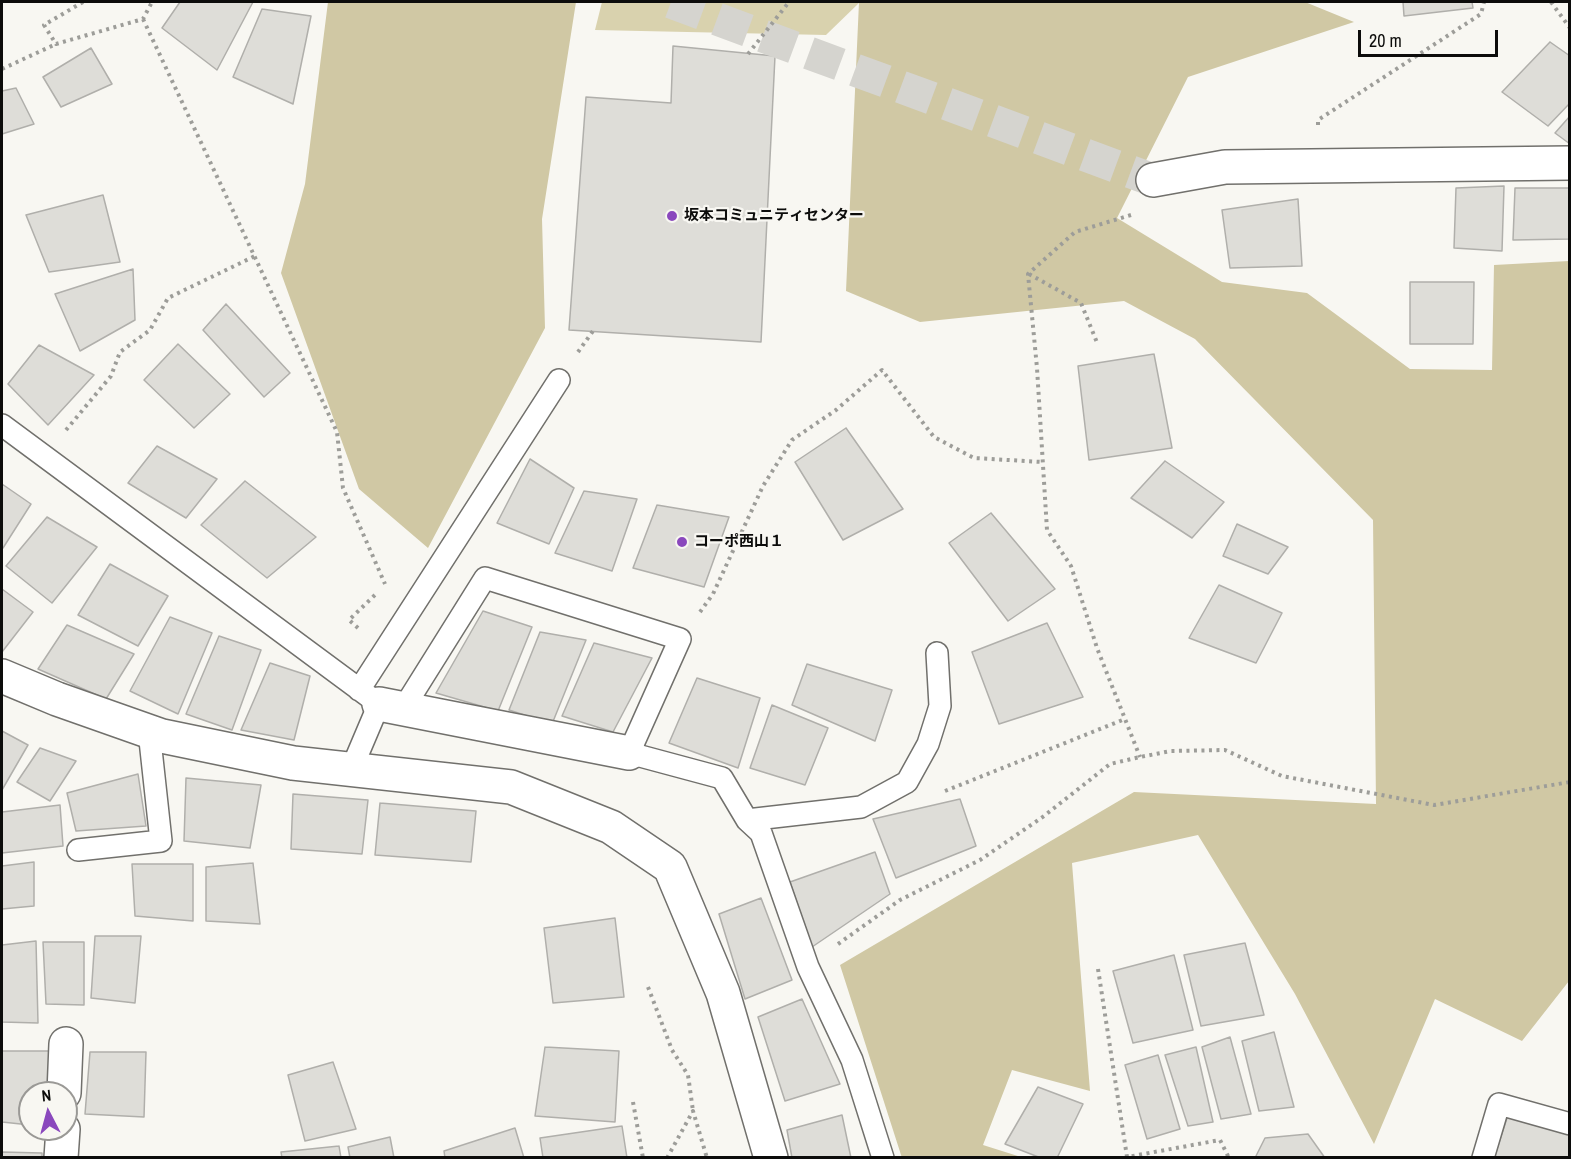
<!DOCTYPE html>
<html>
<head>
<meta charset="utf-8">
<style>
  body { margin:0 }
  #map { position:relative; width:1571px; height:1159px; overflow:hidden; background:#f8f7f2; font-family:"Archivo Narrow",sans-serif }
  canvas { display:block }
  .frame { position:absolute; inset:0; border:3px solid #0c0c0b; pointer-events:none }
  .north { position:absolute; left:18px; top:1081px; width:60px; height:60px; box-sizing:border-box; background:#f8f7f2; border:2px solid #9a9996; border-radius:50%; rotate:354deg; font-size:16px; font-weight:700; line-height:24px; text-align:center; color:#0c0c0b }
  .north::after { content:''; display:block; margin:auto; width:21px; height:27px; background:#8a48bd; clip-path:polygon(50% 0,100% 100%,50% 72%,0 100%) }
  .scale { position:absolute; left:1358px; top:30px; width:140px; height:27px; box-sizing:border-box; border:3px solid #0c0c0b; border-top:0; padding-left:8px; font-size:18px; line-height:21px; white-space:nowrap; color:#0c0c0b; -webkit-text-stroke:4px #f8f7f2; paint-order:stroke }
</style>
</head>
<body>
<div id="map">
<canvas width="1571" height="1159"></canvas>
<div class="frame"></div>
<div class="north">N</div>
<div class="scale">20 m</div>
</div>
<script>
const g = document.querySelector('canvas').getContext('2d');
g.lineJoin = 'round';
function fill(path, color) { g.fillStyle = color; g.fill(path, 'evenodd'); }
const poly = rows => new Path2D(rows.map(r => 'M' + r).join(''));
function stroke(path, color, width, dash) { g.strokeStyle = color; g.lineWidth = width; g.lineCap = dash ? 'butt' : 'round'; g.setLineDash(dash || []); g.stroke(path); }
function label(font, color, halo, rows, align = 'center') {
  g.font = font + ' "Archivo Narrow","Noto Sans JP",sans-serif'; g.lineWidth = 4.5; g.setLineDash([]); g.textBaseline = 'middle'; g.strokeStyle = halo; g.fillStyle = color; for (const [text, x, y, turn = 0] of rows) {
    g.save(); g.translate(x, y); g.rotate((+turn || 0) * Math.PI / 180); g.textAlign = isNaN(turn) ? turn : align; if (halo) g.strokeText(text, 0, 0); g.fillText(text, 0, 0); g.restore();
  }
}
const green = poly([
  [602,2,860,2,826,35,595,30]
]);
const forest = poly([
  [328,2,576,2,542,219,545,328,428,548,359,489,281,273,305,184],
  [859,2,1305,2,1354,22,1188,77,1117,218,1222,282,1307,293,1410,369,1492,370,1494,265,1569,261,1569,981,1522,1041,1435,999,1374,1144,1295,994,1198,835,1072,863,1090,1091,1012,1070,983,1145,1021,1157,902,1158,840,965,1134,792,1376,804,1373,520,1195,339,1124,301,920,322,846,291]
]);
const building = poly([
  [180,2,253,2,217,70,162,28,180,2],
  [1403,2,1472,2,1473,8,1404,16,1403,2],
  [262,9,311,16,293,104,233,77,262,9],
  [1550,42,1570,56,1570,103,1548,126,1502,92,1550,42],
  [673,46,775,56,761,342,569,330,586,97,671,103,673,46],
  [91,48,112,84,61,107,43,77,91,48],
  [16,88,34,124,2,134,2,91,16,88],
  [1570,116,1570,144,1555,133,1570,116],
  [1504,186,1502,251,1454,248,1456,188,1504,186],
  [1515,188,1570,188,1570,239,1513,240,1515,188],
  [103,195,120,262,49,272,26,215,103,195],
  [1298,199,1302,266,1230,268,1222,210,1298,199],
  [133,269,135,320,80,351,55,294,133,269],
  [1410,282,1474,282,1473,344,1410,344,1410,282],
  [226,304,290,373,264,397,203,330,226,304],
  [178,344,230,394,194,428,144,380,178,344],
  [39,345,94,375,48,425,8,384,39,345],
  [1154,354,1172,448,1089,460,1078,366,1154,354],
  [846,428,903,509,843,540,795,462,846,428],
  [157,446,217,479,186,518,128,483,157,446],
  [530,459,574,488,549,544,497,523,530,459],
  [1165,461,1224,502,1192,538,1131,498,1165,461],
  [245,481,316,537,267,578,201,525,245,481],
  [2,484,31,504,3,548,2,547,2,484],
  [584,491,637,499,612,571,555,553,584,491],
  [657,505,729,517,704,587,633,568,657,505],
  [991,513,1055,589,1008,621,949,543,991,513],
  [47,517,97,547,52,603,6,566,47,517],
  [1237,524,1288,547,1268,574,1223,556,1237,524],
  [110,564,168,596,138,646,78,615,110,564],
  [1219,585,1282,613,1256,663,1189,638,1219,585],
  [2,589,33,612,2,652,2,589],
  [483,611,532,627,498,711,436,693,483,611],
  [170,617,212,633,178,714,130,691,170,617],
  [1047,623,1083,697,999,724,972,652,1047,623],
  [67,625,134,654,106,699,38,669,67,625],
  [540,632,586,640,552,724,509,710,540,632],
  [219,636,261,650,232,730,186,714,219,636],
  [594,643,652,658,613,732,562,716,594,643],
  [270,663,310,676,294,740,241,730,270,663],
  [807,664,892,690,875,741,792,705,807,664],
  [697,678,760,698,738,768,669,743,697,678],
  [772,705,828,728,805,785,750,768,772,705],
  [2,731,28,745,2,790,2,731],
  [40,748,76,761,50,801,17,782,40,748],
  [138,774,146,826,76,831,67,793,138,774],
  [186,778,261,785,250,848,184,841,186,778],
  [293,794,368,800,362,854,291,849,293,794],
  [960,799,976,846,896,878,873,819,960,799],
  [380,803,476,811,471,862,375,855,380,803],
  [60,805,63,846,2,853,2,812,60,805],
  [875,852,890,894,812,947,790,882,875,852],
  [34,862,34,906,2,909,2,866,34,862],
  [253,863,260,924,206,921,206,867,253,863],
  [132,864,193,864,193,921,135,916,132,864],
  [761,898,792,980,745,999,719,914,761,898],
  [615,918,624,997,553,1003,544,928,615,918],
  [95,936,141,936,135,1003,91,998,95,936],
  [36,941,38,1023,2,1022,2,945,36,941],
  [43,942,84,942,84,1005,46,1004,43,942],
  [1245,943,1264,1015,1201,1026,1184,955,1245,943],
  [1174,955,1193,1030,1133,1043,1113,971,1174,955],
  [802,999,840,1084,785,1101,758,1017,802,999],
  [1274,1032,1294,1107,1259,1111,1242,1041,1274,1032],
  [1230,1037,1251,1114,1221,1119,1202,1047,1230,1037],
  [545,1047,619,1051,615,1122,535,1116,545,1047],
  [1196,1047,1213,1122,1188,1126,1165,1055,1196,1047],
  [2,1051,50,1051,47,1093,30,1093,30,1125,2,1122,2,1051],
  [90,1052,146,1052,144,1117,85,1114,90,1052],
  [1158,1055,1180,1129,1147,1139,1125,1065,1158,1055],
  [333,1062,356,1129,305,1141,288,1075,333,1062],
  [1038,1087,1083,1104,1057,1158,1041,1158,1005,1144,1038,1087],
  [1509,1112,1570,1130,1570,1158,1494,1158,1509,1112],
  [842,1115,851,1158,792,1158,787,1130,842,1115],
  [622,1126,627,1158,543,1158,540,1138,622,1126],
  [515,1128,524,1158,445,1158,444,1151,515,1128],
  [1308,1134,1325,1158,1255,1158,1265,1138,1308,1134],
  [390,1137,394,1158,350,1158,348,1147,390,1137],
  [339,1146,341,1158,282,1158,281,1152,339,1146],
  [2,1152,42,1153,42,1158,2,1158,2,1152]
]);
const minorTunnel = poly([
  [671,2,1153,180]
]);
const path = poly([
  [83,2,44,25,56,44,143,19,152,2],
  [1551,2,1570,28],
  [143,19,337,432,343,488,385,584],
  [748,54,789,2],
  [2,69,56,44],
  [1318,125,1318,120,1481,14,1484,2],
  [1131,215,1075,232,1028,274,1037,368,1047,530,1071,566,1097,648,1140,757],
  [1029,274,1081,303,1098,345],
  [578,352,593,331],
  [66,430,111,376,120,352,150,330,168,298,255,256],
  [700,612,713,594,763,486,792,440,836,410,882,370,934,437,974,458,1042,462],
  [358,628,349,620,377,593],
  [945,791,1125,719],
  [838,944,900,900,980,860,1044,816,1110,764,1140,757,1171,751,1225,750,1282,776,1434,805,1570,782],
  [1098,969,1127,1157,1220,1140,1229,1158],
  [648,987,672,1050,688,1075,693,1111],
  [633,1102,643,1158],
  [667,1158,693,1111,707,1158]
]);
const service = poly([
  [2,425,379,704,351,770],
  [359,690,559,380],
  [403,709,485,578,680,639,629,753,722,778,747,820,761,833,808,967,852,1060,883,1158],
  [747,820,861,807,907,782,928,744,940,706,937,653],
  [78,850,161,841,149,731],
  [1483,1158,1499,1104,1570,1124]
]);
const minor = poly([
  [1153,180,1225,167,1570,163],
  [2,676,57,699,162,736,293,763,511,787,611,827,670,867,723,993,771,1158],
  [379,704,629,753],
  [64,1093,66,1044],
  [61,1158,63,1129]
]);
const markers = [
  [672,216,6,"#8a48bd"],
  [682,542,6,"#8a48bd"]
];
const poiNames = [
  ["坂本コミュニティセンター",684,216],
  ["コーポ西山１",694,542]
];
fill(green, '#d9d2ae');
fill(forest, '#d0c8a4');
fill(building, '#deddd8');
stroke(building, '#b0afab', 1.5);
stroke(minorTunnel, '#d5d4cf', 33, [33, 16]);
stroke(service, '#71706c', 24);
stroke(minor, '#71706c', 36);
stroke(path, '#9d9d99', 4, [3, 4.5]);
stroke(service, '#fff', 21);
stroke(minor, '#fff', 33);
for (const [x, y, r, color] of markers) { const dot = new Path2D(); dot.arc(x, y, r, 0, 2 * Math.PI); g.fillStyle = color; g.fill(dot); stroke(dot, '#f8f7f2', 2); }
label('bold 15px', '#0c0c0b', '#f8f7f2', poiNames, 'left');
</script>
</body>
</html>
